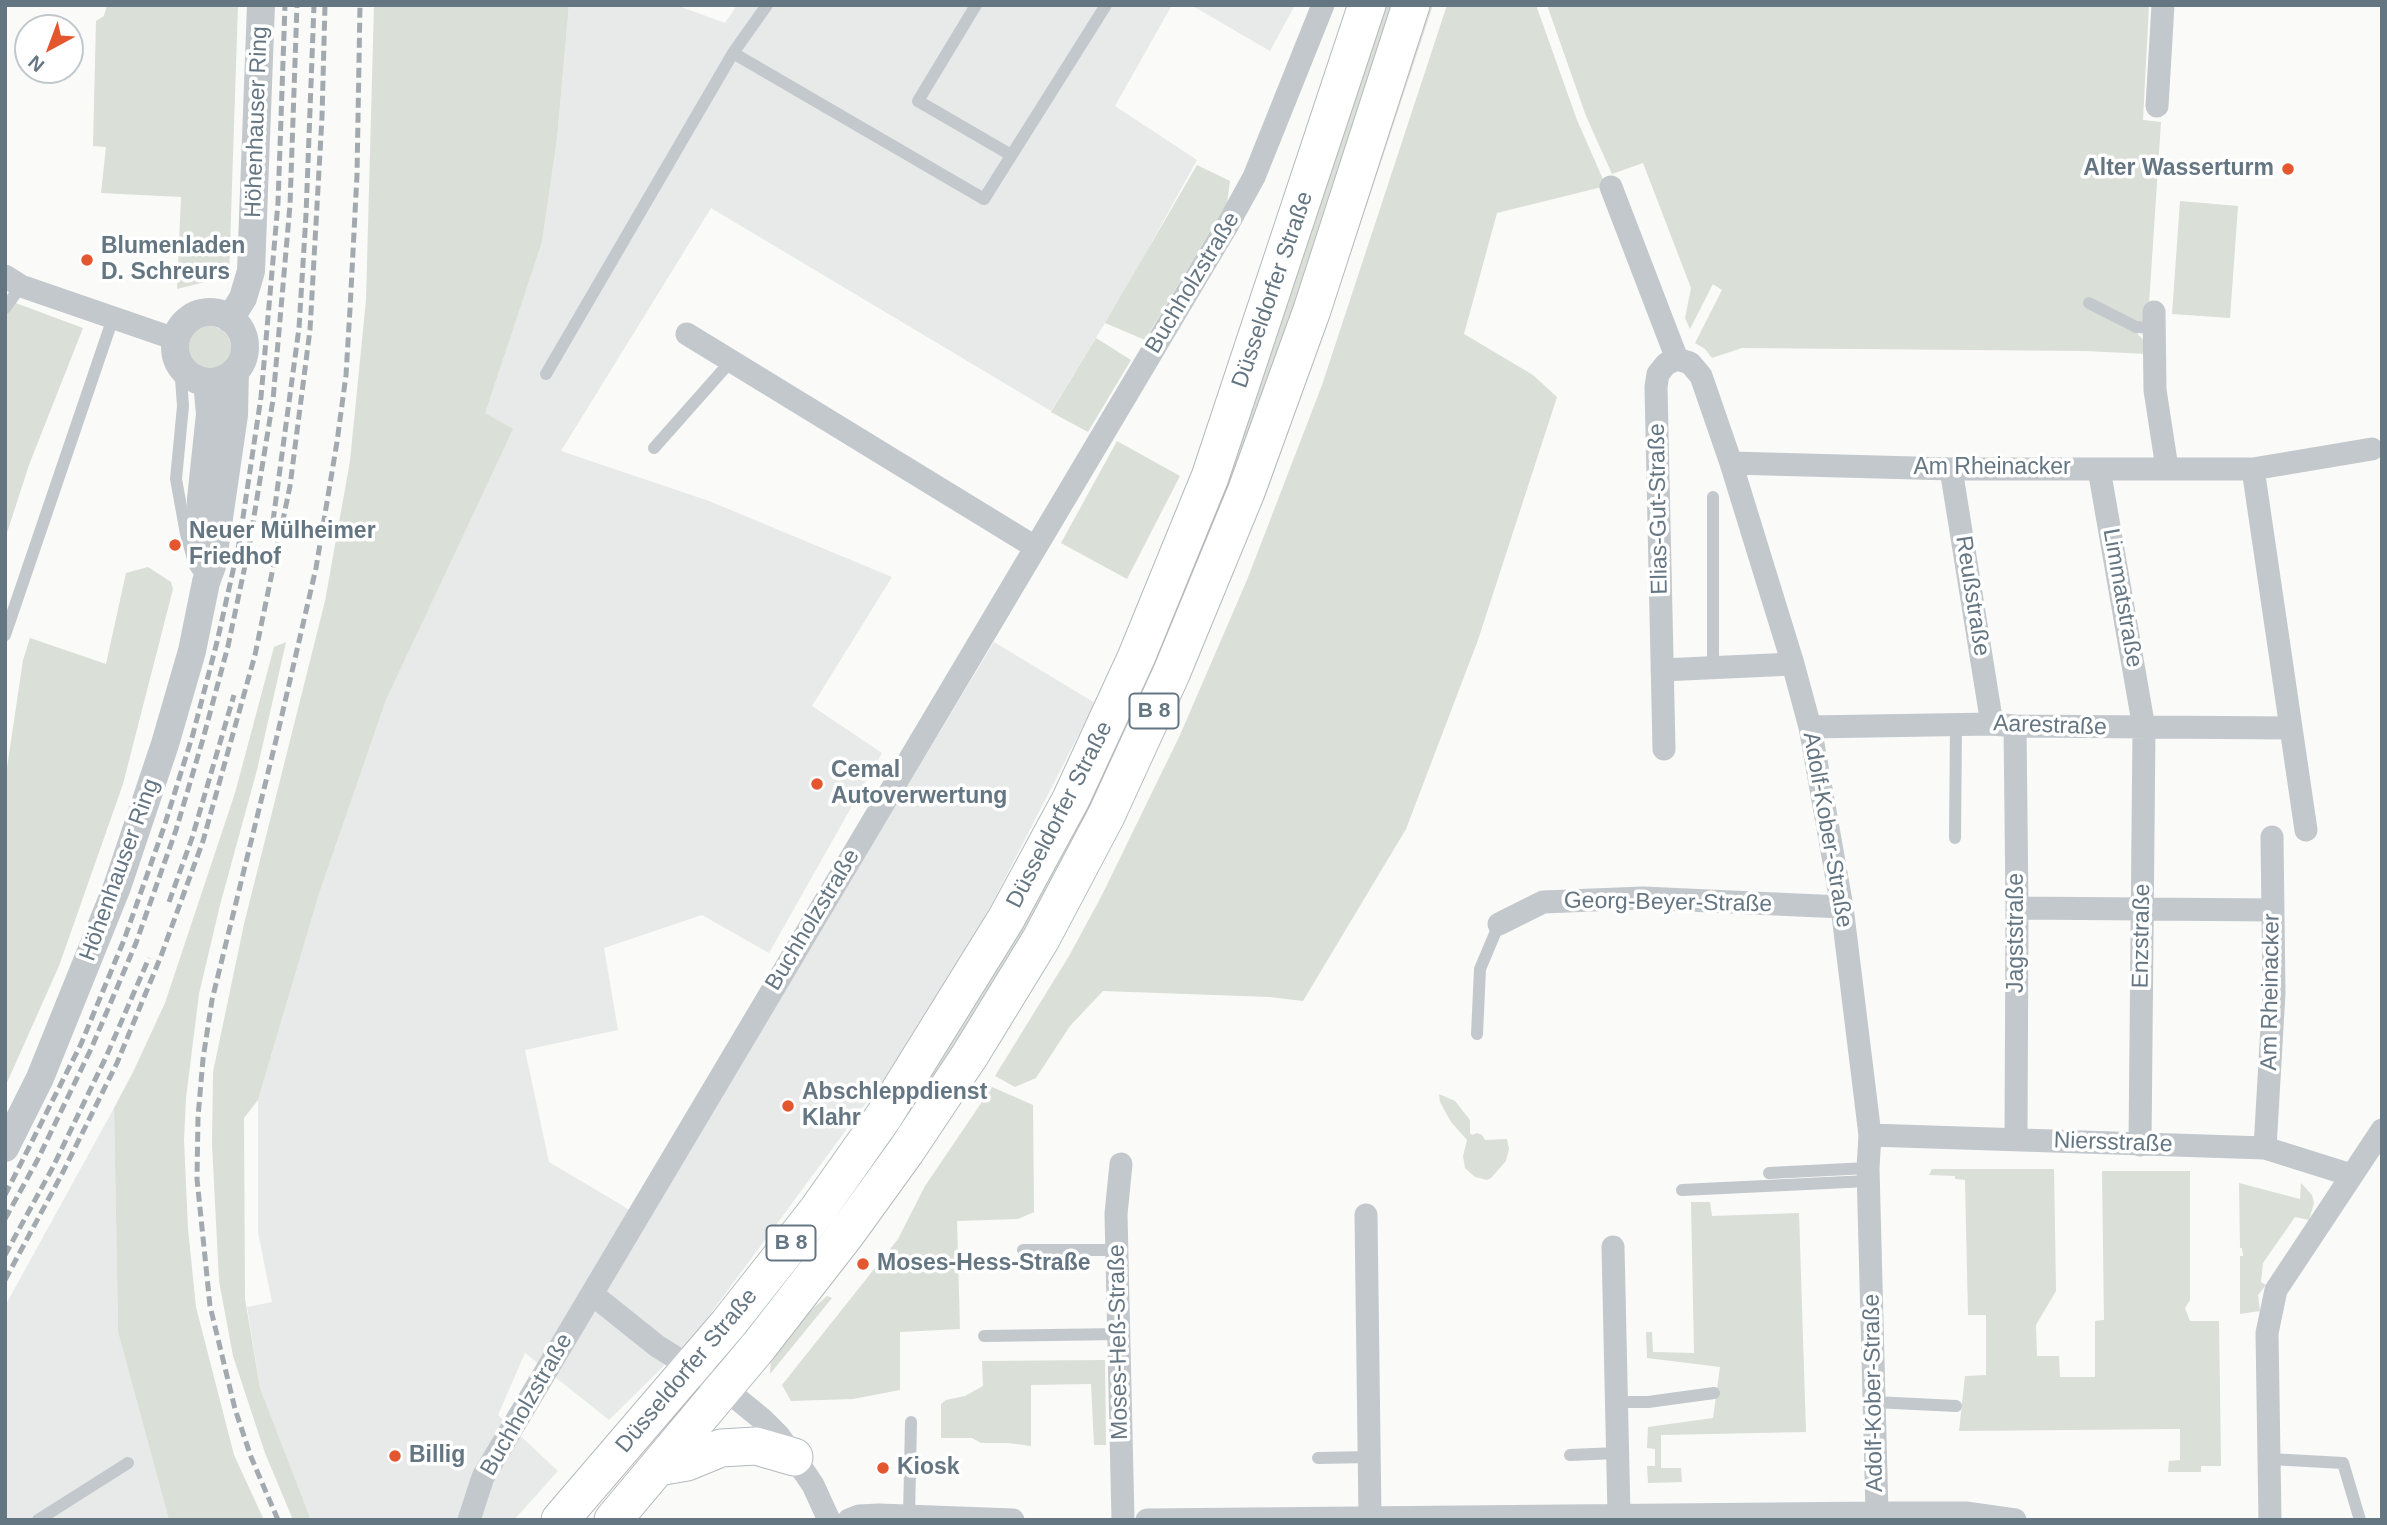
<!DOCTYPE html>
<html>
<head>
<meta charset="utf-8">
<style>
  body { margin:0 }
  #map { position:relative; width:2387px; height:1525px; overflow:hidden; background:#fafaf8; font-family:Helvetica,sans-serif }
  canvas { display:block }
  .frame { position:absolute; inset:0; border:7px solid #657683; pointer-events:none }
  .north { position:absolute; left:14px; top:14px; width:70px; height:70px; box-sizing:border-box; background:#fff; border:2px solid #c1c8cd; border-radius:50%; rotate:221deg; font-size:19px; font-weight:700; line-height:28px; text-align:center; color:#657683 }
  .north::after { content:''; display:block; margin:auto; width:24px; height:32px; background:#e4572e; clip-path:polygon(50% 0,100% 100%,50% 72%,0 100%) }
</style>
</head>
<body>
<div id="map">
<canvas width="2387" height="1525"></canvas>
<div class="frame"></div>
<div class="north">N</div>
</div>
<script>
const g = document.querySelector('canvas').getContext('2d');
g.lineJoin = 'round';
function fill(path, color) { g.fillStyle = color; g.fill(path, 'evenodd'); }
const poly = rows => new Path2D(rows.map(r => 'M' + r).join(''));
function stroke(path, color, width, dash) { g.strokeStyle = color; g.lineWidth = width; g.lineCap = dash ? 'butt' : 'round'; g.setLineDash(dash || []); g.stroke(path); }
function label(font, color, halo, rows, align = 'center') {
  g.font = font + ' Helvetica,sans-serif'; g.lineWidth = 7; g.setLineDash([]); g.textBaseline = 'middle'; g.strokeStyle = halo; g.fillStyle = color; for (const [text, x, y, turn = 0] of rows) {
    g.save(); g.translate(x, y); g.rotate((+turn || 0) * Math.PI / 180); g.textAlign = isNaN(turn) ? turn : align; if (halo) g.strokeText(text, 0, 0); g.fillText(text, 0, 0); g.restore();
  }
}
const built = poly([
  [569,5,676,5,725,23,737,5,1172,5,1115,106,1197,160,1126,289,1051,411,711,208,561,451,709,501,892,577,812,706,882,753,769,953,702,915,604,948,618,1030,525,1050,549,1162,620,1204,645,1221,994,642,1095,703,985,917,886,1076,694,1336,609,1420,525,1353,498,1415,558,1471,514,1520,311,1520,260,1388,247,1307,272,1302,258,1233,258,1100,319,894,386,700,512,429,484,413,542,242,557,139],
  [1191,5,1295,5,1270,51],
  [114,1108,118,1332,169,1520,5,1520,5,1306]
]);
const green = poly([
  [107,5,238,5,229,276,177,289,181,197,101,193,106,147,93,146,96,21,104,16],
  [374,5,569,5,557,139,542,242,485,413,513,429,386,700,319,894,258,1100,244,1118,245,1299,260,1388,311,1520,293,1520,265,1453,233,1356,219,1281,212,1144,213,1072,244,924,325,601,350,461,366,300],
  [1383,5,1399,5,1287,344,1106,787,969,1032,832,1223,890,1141,956,1026,1025,912],
  [1426,5,1433,5,1330,316,1264,500,1259,498],
  [1447,5,1536,5,1577,120,1606,186,1497,213,1464,334,1533,375,1557,397,1478,640,1406,829,1303,1001,1270,997,1103,991,1070,1026,1036,1078,1015,1087,995,1076,1069,956,1101,897,1180,735,1247,580,1322,385],
  [1547,5,2149,5,2143,120,2161,122,2148,319,2137,323,2090,297,2137,333,2145,342,2147,354,2085,351,1742,348,1712,358,1705,349,1695,343,1722,290,1713,284,1690,329,1685,318,1691,288,1643,163,1612,174,1586,116],
  [1197,165,1230,181,1227,203,1145,340,1105,323],
  [2180,201,2238,206,2230,318,2172,314],
  [5,299,83,328,29,465,5,539],
  '187 348a22 22 0 1 1 44 0a22 22 0 1 1-44 0Z',
  [1096,338,1131,360,1088,432,1051,412],
  [1117,441,1180,476,1127,579,1061,543],
  [148,567,171,582,173,589,123,784,59,966,5,1087,5,781,23,660,30,638,106,664,126,573],
  [286,642,257,770,220,905,199,994,186,1098,184,1140,188,1229,196,1307,234,1455,264,1520,169,1520,118,1332,114,1108,134,1070,165,1003,235,793,274,647],
  [992,1087,1033,1105,1034,1212,1018,1219,957,1221,960,1329,900,1332,900,1390,853,1399,791,1401,782,1385,898,1239,925,1186],
  [1439,1094,1455,1101,1470,1120,1470,1133,1472,1135,1477,1133,1482,1135,1485,1140,1507,1139,1509,1149,1506,1161,1491,1178,1487,1180,1475,1177,1465,1168,1463,1156,1467,1140,1451,1122,1440,1102],
  [1932,1169,2054,1169,2056,1291,2036,1325,2037,1356,2059,1356,2060,1377,2095,1377,2095,1321,2104,1320,2102,1171,2190,1171,2190,1300,2185,1308,2190,1321,2219,1321,2221,1466,2201,1466,2201,1472,2168,1472,2169,1461,2180,1460,2180,1429,1959,1431,1965,1376,1986,1375,1986,1315,1968,1315,1965,1180,1955,1179,1955,1176,1929,1175],
  [2239,1183,2300,1199,2301,1183,2312,1195,2314,1203,2309,1220,2295,1217,2263,1263,2261,1282,2266,1285,2258,1295,2260,1311,2240,1314,2240,1256,2243,1256,2242,1248,2240,1248],
  [1691,1202,1710,1202,1712,1216,1799,1213,1806,1432,1661,1435,1661,1468,1681,1468,1682,1482,1648,1483,1647,1466,1655,1466,1655,1449,1647,1448,1648,1427,1713,1418,1720,1367,1647,1358,1646,1332,1652,1332,1653,1352,1694,1353],
  [827,1296,832,1298,770,1374,771,1359,789,1330],
  [1105,1360,1106,1445,1094,1445,1091,1384,1031,1385,1031,1446,1008,1443,981,1443,972,1438,941,1438,941,1404,946,1400,965,1396,983,1386,982,1361]
]);
const service = poly([
  [976,5,918,101,1011,155],
  [733,53,984,199,1106,5],
  [2089,303,2136,327,2153,328],
  [5,308,21,286],
  [180,365,183,406,176,479,186,534,195,566,204,579],
  [546,374,733,53,767,5],
  [654,448,731,361],
  [1713,497,1713,668],
  [5,635,113,318],
  [1955,838,1956,724],
  [1477,1034,1480,969,1499,924],
  [1769,1173,1868,1168],
  [1682,1190,1868,1181],
  [1023,1250,1117,1250],
  [984,1336,1119,1334],
  [1617,1402,1648,1402,1714,1393],
  [1874,1402,1956,1406],
  [1570,1455,1618,1453],
  [1318,1458,1369,1457],
  [2270,1459,2343,1463,2360,1520],
  [909,1516,911,1422],
  [38,1520,128,1463]
]);
const minor = poly([
  [2157,106,2163,5],
  [1611,187,1677,359],
  [5,276,21,286,175,339],
  [2154,312,2155,390,2167,468],
  [687,334,1035,547],
  [1677,359,1690,363,1701,376,1731,463,1793,664,1810,727,1842,907,1870,1135,1868,1168,1877,1513],
  [1731,463,1951,469,2253,469,2372,449],
  [1951,469,1992,724],
  [2099,469,2144,728,2140,1145],
  [2253,469,2306,830],
  [1662,670,1793,664],
  [2015,726,2017,908,2016,1139],
  [1810,727,1992,724,2015,726,2291,728],
  [1664,749,1656,387,1658,374,1666,364,1677,359],
  [2017,908,2273,910],
  [1499,924,1543,902,1643,898,1842,907],
  [1870,1135,2265,1148,2351,1175],
  [2265,1148,2274,993,2272,837],
  [1121,1164,1116,1214,1123,1520],
  [1366,1215,1370,1518],
  [1613,1247,1619,1515],
  [592,1294,657,1346,724,1388,762,1419,779,1436,794,1457,813,1485,829,1520],
  [469,1520,483,1477,1228,224,1254,177,1323,5],
  [849,1520,859,1516,879,1515,1013,1520],
  [1147,1520,1877,1513,1966,1513,2015,1520],
  [2270,1520,2267,1333,2276,1290,2382,1130]
]);
const tertiary = poly([
  '175 347a35 35 0 1 1 70 0a35 35 0 1 1-70 0Z',
  [230,319,243,298,251,271,261,5],
  [202,548,201,499,210,414,207,382],
  [5,1148,40,1078,117,887,165,744,192,651,206,582,212,566,234,415,235,371]
]);
const primary = poly([
  [658,1467,687,1462,721,1448,756,1446,794,1457],
  [560,1520,728,1324,817,1211,884,1116,1006,919,1071,799,1136,658,1210,477,1367,5],
  [613,1520,759,1346,846,1234,906,1151,970,1055,1041,939,1106,816,1171,674,1246,492,1312,310,1411,5]
]);
const rail = poly([
  [273,521,299,328,306,215,314,5],
  [169,902,192,838,234,695],
  [5,1195,81,1044,124,940,164,827,193,734,217,642,239,544,261,397,278,203,285,5],
  [5,1219,38,1159,91,1049,136,943,176,830,203,739,228,646,249,547,273,400,290,205,297,5],
  [5,1255,53,1167,106,1057,149,958],
  [5,1280,63,1172,117,1063,161,956,203,841,255,655,290,486,310,330,322,117,325,5],
  [278,1520,251,1457,235,1409,210,1306,197,1179,198,1117,203,1059,212,1000,278,732,316,568,337,442,346,375,350,309,357,175,360,5]
]);
const markers = [
  [2288,169,7,"#e4572e"],
  [87,260,7,"#e4572e"],
  [175,545,7,"#e4572e"],
  [817,784,7,"#e4572e"],
  [788,1106,7,"#e4572e"],
  [863,1264,7,"#e4572e"],
  [395,1456,7,"#e4572e"],
  [883,1468,7,"#e4572e"]
];
const shields = [
  [1154,711,49],
  [791,1243,49]
];
const shieldNames = [
  ["B 8",1154,711],
  ["B 8",791,1243]
];
const streetNames = [
  ["Höhenhauser Ring",257,122,-88],
  ["Buchholzstraße",1193,283,-59],
  ["Düsseldorfer Straße",1273,290,-71],
  ["Am Rheinacker",1992,468],
  ["Elias-Gut-Straße",1659,509,-91],
  ["Reußstraße",1972,596,81],
  ["Limmatstraße",2122,598,80],
  ["Aarestraße",2050,726,2],
  ["Düsseldorfer Straße",1060,815,-63],
  ["Adolf-Kober-Straße",1827,830,80],
  ["Höhenhauser Ring",120,870,-70],
  ["Georg-Beyer-Straße",1668,903,1],
  ["Buchholzstraße",813,920,-59],
  ["Jagststraße",2017,933,-90],
  ["Enzstraße",2142,936,-89],
  ["Am Rheinacker",2271,992,-89],
  ["Niersstraße",2113,1143,2],
  ["Moses-Heß-Straße",1119,1342,-91],
  ["Düsseldorfer Straße",687,1371,-50],
  ["Adolf-Kober-Straße",1874,1393,-91],
  ["Buchholzstraße",527,1405,-60]
];
const poiNames = [
  ["Alter Wasserturm",2274,169,"right"],
  ["Blumenladen",101,247],
  ["D. Schreurs",101,273],
  ["Neuer Mülheimer",189,532],
  ["Friedhof",189,558],
  ["Cemal",831,771],
  ["Autoverwertung",831,797],
  ["Abschleppdienst",802,1093],
  ["Klahr",802,1119],
  ["Moses-Hess-Straße",877,1264],
  ["Billig",409,1456],
  ["Kiosk",897,1468]
];
fill(built, '#e8e9e9');
fill(green, '#dadfd7');
stroke(primary, '#b5babe', 39);
stroke(service, '#c3c8cc', 12);
stroke(minor, '#c3c8cc', 23);
stroke(tertiary, '#c3c8cc', 28);
stroke(primary, '#fff', 37);
stroke(rail, '#a2aab0', 5, [10, 5]);
for (const [x, y, r, color] of markers) { const dot = new Path2D(); dot.arc(x, y, r, 0, 2 * Math.PI); g.fillStyle = color; g.fill(dot); stroke(dot, '#fff', 2.5); }
for (const [x, y, w] of shields) { const box = new Path2D(); box.roundRect(x - w / 2, y - 17.5, w, 35, 5); g.fillStyle = '#fff'; g.fill(box); stroke(box, '#657683', 2); }
label('bold 21px', '#657683', null, shieldNames);
label('23px', '#657683', '#fff', streetNames);
label('bold 23px', '#657683', '#fff', poiNames, 'left');
</script>
</body>
</html>
